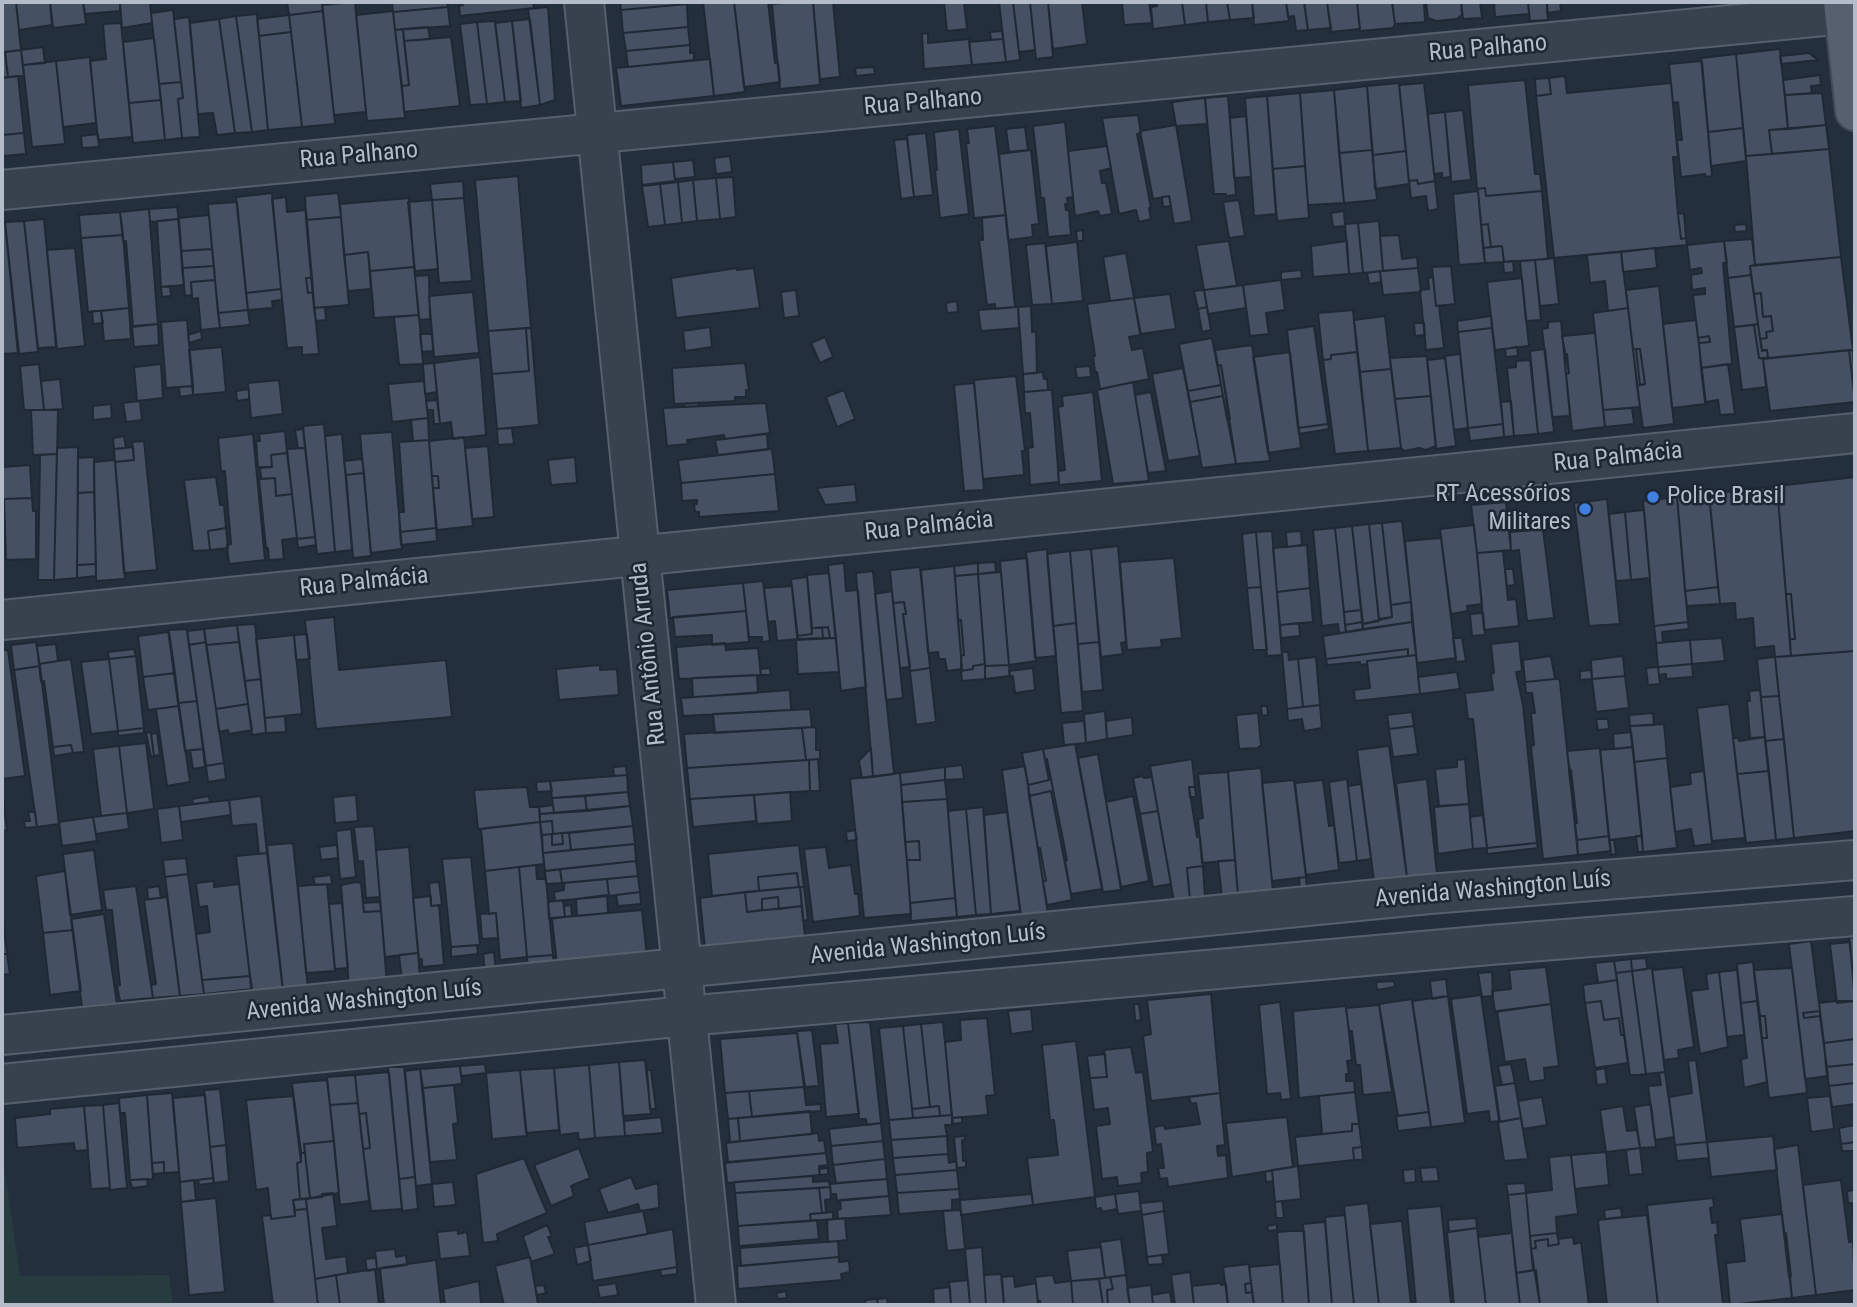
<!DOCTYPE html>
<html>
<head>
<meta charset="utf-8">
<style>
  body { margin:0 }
  #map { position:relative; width:1857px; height:1307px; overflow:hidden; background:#242f3e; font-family:"Roboto Condensed",sans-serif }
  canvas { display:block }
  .frame { position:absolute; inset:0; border:4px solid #b4bcc9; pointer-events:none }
</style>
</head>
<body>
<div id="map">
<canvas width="1857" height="1307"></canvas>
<div class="frame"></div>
</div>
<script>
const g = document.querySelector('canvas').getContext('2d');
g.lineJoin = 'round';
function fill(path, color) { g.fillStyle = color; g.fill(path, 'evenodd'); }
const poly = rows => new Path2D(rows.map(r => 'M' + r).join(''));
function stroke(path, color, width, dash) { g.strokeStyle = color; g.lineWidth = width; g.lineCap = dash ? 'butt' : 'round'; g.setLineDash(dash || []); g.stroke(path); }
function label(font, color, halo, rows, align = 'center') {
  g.font = font + ' "Roboto Condensed",sans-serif'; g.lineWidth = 5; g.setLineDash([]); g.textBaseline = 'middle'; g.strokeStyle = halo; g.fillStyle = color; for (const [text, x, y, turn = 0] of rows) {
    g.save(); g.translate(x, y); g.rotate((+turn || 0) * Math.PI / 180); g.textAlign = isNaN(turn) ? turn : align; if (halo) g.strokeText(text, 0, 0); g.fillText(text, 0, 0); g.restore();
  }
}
const green = poly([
  [2,1152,20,1276,169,1275,173,1305,2,1305]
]);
const building = poly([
  [2,2,16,2,21,50,5,52,8,77,2,78,2,2],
  [16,2,50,2,52,25,19,30,16,2],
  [50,2,83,2,86,24,53,28,50,2],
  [83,2,120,2,120,11,85,14,83,2],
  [120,2,150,2,152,23,122,28,120,2],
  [287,2,322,2,323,11,289,15,287,2],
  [322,2,355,2,322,5,322,2],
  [355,2,366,112,334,115,322,5,355,2],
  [392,2,447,2,448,7,393,12,392,2],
  [462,2,533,2,534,8,460,16,459,6,463,5,462,2],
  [620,2,687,2,687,4,621,10,620,2],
  [703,2,734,2,745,92,714,96,703,2],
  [734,2,768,2,775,63,778,63,780,82,744,87,734,2],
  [796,2,813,2,820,85,780,89,772,4,796,2],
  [813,2,833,2,840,77,820,79,813,2],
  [944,2,964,2,967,29,947,31,944,2],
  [999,2,1013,2,1020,60,1006,62,999,2],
  [1013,2,1030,2,1035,50,1019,52,1013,2],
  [1030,2,1048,2,1053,57,1036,59,1030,2],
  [1048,2,1082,2,1087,44,1053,49,1048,2],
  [1122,2,1149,2,1152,23,1124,25,1122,2],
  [1156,2,1182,2,1185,25,1153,29,1151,7,1157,6,1156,2],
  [1182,2,1206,2,1208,22,1185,25,1182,2],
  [1206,2,1227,2,1230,20,1208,22,1206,2],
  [1227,2,1252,2,1254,18,1230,20,1227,2],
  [1252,2,1286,2,1289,21,1254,25,1252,2],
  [1286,2,1304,2,1308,30,1296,31,1294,16,1288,17,1286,2],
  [1304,2,1327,2,1331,28,1308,30,1304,2],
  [1327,2,1357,2,1360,29,1331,32,1327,2],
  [1357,2,1392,2,1395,24,1393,28,1360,31,1357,2],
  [1392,2,1424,2,1425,22,1395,24,1392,2],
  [1426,2,1461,2,1462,15,1457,19,1436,21,1428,18,1426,2],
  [1461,2,1480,2,1482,18,1463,19,1461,2],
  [1494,2,1528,2,1529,14,1495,17,1494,2],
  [1528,2,1547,2,1548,20,1530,21,1528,2],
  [1547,2,1560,2,1561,11,1547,13,1547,2],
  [687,4,688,27,623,33,621,10,687,4],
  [448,7,450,26,395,30,393,12,448,7],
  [548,7,555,100,540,105,528,9,548,7],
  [173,10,181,82,159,84,151,13,173,10],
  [323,11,335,124,302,127,289,15,323,11],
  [393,11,405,118,367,121,356,15,393,11],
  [257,14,268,130,252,132,236,16,257,14],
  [289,15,291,32,259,36,257,19,289,15],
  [236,16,252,132,235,133,219,19,236,16],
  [189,17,200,137,182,138,178,99,183,98,174,19,189,17],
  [219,19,235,133,217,135,213,113,198,114,190,23,219,19],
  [530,19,540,105,521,108,512,21,530,19],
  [495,21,505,102,487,104,477,22,495,21],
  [512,21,521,101,505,102,495,23,512,21],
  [477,22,487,104,470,105,460,24,477,22],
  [121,23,132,137,98,140,90,61,106,59,103,24,121,23],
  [428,27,430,39,404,41,403,29,428,27],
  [688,27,690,45,626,51,623,33,688,27],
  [403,29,409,85,402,86,395,30,403,29],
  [1002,31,1003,39,991,40,990,32,1002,31],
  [291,32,302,127,268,130,259,36,291,32],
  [928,33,928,43,969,39,972,65,924,69,922,34,928,33],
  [451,37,460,106,404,112,402,86,409,85,404,41,451,37],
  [154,38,161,100,129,103,123,42,154,38],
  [1003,39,1006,62,972,65,969,42,1003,39],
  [690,45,690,53,694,53,694,60,628,67,626,51,690,45],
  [43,47,45,63,23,65,21,50,43,47],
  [1780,49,1788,129,1769,130,1772,154,1746,156,1736,54,1780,49],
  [21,50,24,76,8,77,5,52,21,50],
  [1809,53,1818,60,1781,64,1780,56,1809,53],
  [1736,54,1743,128,1708,132,1701,58,1736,54],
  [90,57,96,123,63,127,56,61,90,57],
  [710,59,714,96,621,106,616,68,710,59],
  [56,61,65,144,32,147,23,65,56,61],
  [1702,61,1712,176,1706,177,1705,174,1681,177,1677,140,1682,140,1678,102,1673,103,1669,64,1702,61],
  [874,67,875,74,856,76,855,68,874,67],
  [1820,75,1821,85,1811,86,1812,93,1785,95,1783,80,1820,75],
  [18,76,24,133,2,135,2,78,18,76],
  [1565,76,1567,93,1671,83,1678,157,1673,157,1678,214,1681,239,1686,238,1687,245,1554,258,1536,96,1551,94,1549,78,1565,76],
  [1549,78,1551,94,1536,96,1535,79,1549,78],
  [1525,80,1535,174,1540,174,1542,191,1486,196,1485,188,1477,189,1468,85,1525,80],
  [181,82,183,98,178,99,182,138,165,140,159,84,181,82],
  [1399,83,1406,151,1373,155,1367,86,1399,83],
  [1424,83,1435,181,1418,184,1417,180,1409,181,1399,85,1424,83],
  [1367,86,1372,150,1339,153,1334,90,1367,86],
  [1334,90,1344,203,1308,205,1300,93,1334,90],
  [1300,93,1305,166,1273,169,1267,96,1300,93],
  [1822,93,1826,125,1788,129,1785,95,1822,93],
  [1228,96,1236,195,1226,196,1226,194,1214,194,1205,98,1228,96],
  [1267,96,1276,214,1254,216,1245,98,1267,96],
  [1205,98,1207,124,1176,126,1172,102,1205,98],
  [161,100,165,140,133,143,129,103,161,100],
  [1463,110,1471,180,1451,182,1445,112,1463,110],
  [1445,112,1451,177,1442,178,1442,173,1434,174,1428,114,1445,112],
  [1138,115,1141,133,1137,134,1151,208,1149,208,1151,219,1139,222,1136,210,1119,214,1102,118,1138,115],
  [1246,116,1251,177,1234,178,1230,118,1246,116],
  [1065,122,1073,197,1067,198,1068,204,1065,204,1066,210,1069,210,1071,235,1048,237,1044,198,1041,198,1033,126,1065,122],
  [1176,125,1192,221,1174,224,1169,196,1153,199,1140,131,1176,125],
  [1826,125,1829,149,1772,154,1769,130,1826,125],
  [995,126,1006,215,974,218,966,143,969,143,967,129,995,126],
  [1025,127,1028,150,1009,152,1006,129,1025,127],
  [1743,128,1746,161,1711,166,1708,132,1743,128],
  [959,129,969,214,940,218,935,170,937,170,934,132,959,129],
  [24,133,26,154,2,156,2,135,24,133],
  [926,133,933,195,914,197,907,135,926,133],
  [98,134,99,147,82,148,81,136,98,134],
  [907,139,914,197,901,199,894,140,907,139],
  [1107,146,1111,168,1100,171,1102,183,1106,183,1112,214,1100,216,1098,211,1075,216,1068,151,1107,146],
  [1829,149,1841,257,1755,265,1746,156,1829,149],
  [1031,150,1039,224,1032,225,1033,237,1008,240,999,154,1031,150],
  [1372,150,1377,200,1344,203,1339,153,1372,150],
  [1406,151,1409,184,1375,189,1373,155,1406,151],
  [730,156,732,172,716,174,714,158,730,156],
  [693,160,695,177,675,179,673,162,693,160],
  [673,162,675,181,642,185,641,165,673,162],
  [1305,166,1309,218,1277,221,1273,169,1305,166],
  [518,176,531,328,488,331,475,180,518,176],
  [733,177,736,217,720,219,716,178,733,177],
  [716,178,720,219,697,221,693,180,716,178],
  [693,180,697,221,682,223,678,182,693,180],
  [1417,180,1418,184,1435,181,1438,209,1428,211,1426,196,1411,198,1409,181,1417,180],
  [463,181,464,198,432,200,430,184,463,181],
  [678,182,682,223,665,225,660,184,678,182],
  [660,184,665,225,648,227,642,186,660,184],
  [1485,188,1486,196,1542,191,1548,259,1504,262,1502,246,1491,247,1488,224,1481,225,1478,191,1477,189,1485,188],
  [1478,191,1485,263,1459,265,1453,194,1478,191],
  [272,193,281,289,246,293,236,197,272,193],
  [338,193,341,217,306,220,305,196,338,193],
  [1169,196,1171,206,1163,207,1162,197,1169,196],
  [286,197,287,212,306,210,312,278,306,278,308,293,313,292,319,354,302,355,302,347,287,348,272,199,286,197],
  [409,198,414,267,370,271,368,252,344,255,340,204,409,198],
  [464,198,472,281,439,283,432,200,464,198],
  [432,200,438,269,415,271,408,202,432,200],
  [1239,200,1245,236,1229,238,1223,202,1239,200],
  [237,202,248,310,218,313,208,204,237,202],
  [177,207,179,219,150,222,149,209,177,207],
  [149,209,158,324,133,326,126,241,123,241,120,212,149,209],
  [1344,211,1345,226,1333,227,1331,213,1344,211],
  [120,212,123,235,81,238,79,215,120,212],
  [1684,213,1686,238,1681,239,1678,214,1684,213],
  [209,215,212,249,181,251,178,218,209,215],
  [1006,215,1015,307,995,309,995,304,987,305,979,240,983,240,982,218,1006,215],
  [341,217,349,305,314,308,306,220,341,217],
  [44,219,56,347,38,348,24,221,44,219],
  [179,219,184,285,161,287,157,221,179,219],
  [24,221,38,352,18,354,5,222,24,221],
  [1379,221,1383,271,1363,273,1358,223,1379,221],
  [5,222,19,353,2,354,2,223,5,222],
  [1358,223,1363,273,1349,274,1345,224,1358,223],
  [1488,224,1491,247,1483,248,1481,225,1488,224],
  [1746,224,1747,231,1735,232,1734,225,1746,224],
  [1083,230,1083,241,1077,241,1076,231,1083,230],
  [123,235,129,308,88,312,81,238,123,235],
  [1399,235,1402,259,1417,257,1418,268,1383,271,1380,236,1399,235],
  [1752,239,1755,265,1750,266,1751,275,1728,278,1724,241,1752,239],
  [1229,241,1237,286,1204,290,1196,245,1229,241],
  [1347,241,1349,274,1313,277,1311,246,1347,241],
  [1724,241,1727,263,1723,263,1732,364,1701,368,1699,343,1710,342,1709,336,1698,338,1693,295,1705,294,1705,288,1692,290,1691,275,1702,273,1701,268,1690,270,1687,245,1724,241],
  [1077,242,1083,301,1052,304,1046,246,1077,242],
  [1045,243,1052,304,1032,305,1026,245,1045,243],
  [1502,246,1504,262,1485,263,1483,248,1502,246],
  [75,248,85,346,57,349,47,250,75,248],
  [1655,248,1657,268,1623,272,1621,252,1655,248],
  [212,249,214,266,182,268,181,251,212,249],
  [368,252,371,289,348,291,344,255,368,252],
  [1621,252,1628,308,1608,311,1605,281,1590,283,1587,255,1621,252],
  [1126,253,1134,298,1110,301,1103,257,1126,253],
  [1841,257,1853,350,1768,358,1767,350,1762,351,1760,339,1767,338,1766,332,1773,331,1771,316,1763,317,1761,293,1754,294,1750,266,1841,257],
  [1554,258,1559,304,1540,306,1535,260,1554,258],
  [1535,260,1541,320,1526,321,1520,261,1535,260],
  [1513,261,1514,272,1504,273,1503,262,1513,261],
  [214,266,215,280,191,282,192,295,185,296,182,268,214,266],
  [1451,266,1455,304,1436,306,1432,267,1451,266],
  [414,267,419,315,374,318,370,271,414,267],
  [737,268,737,270,754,268,760,308,676,318,671,278,737,268],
  [1418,268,1421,292,1383,295,1380,271,1418,268],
  [1301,270,1302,278,1281,280,1281,272,1301,270],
  [1380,271,1381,282,1369,284,1367,273,1380,271],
  [429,275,430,319,419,320,415,276,429,275],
  [1751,275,1758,324,1734,327,1728,278,1751,275],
  [1433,277,1436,306,1439,306,1444,348,1426,350,1420,290,1429,289,1428,278,1433,277],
  [306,278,312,278,313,292,308,293,306,278],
  [1522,278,1529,346,1495,350,1487,282,1522,278],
  [215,280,220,328,201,330,198,298,192,299,191,282,215,280],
  [1281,280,1285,310,1266,313,1269,334,1250,336,1243,285,1281,280],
  [1243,285,1246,308,1208,314,1204,290,1243,285],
  [170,286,171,296,162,297,161,287,170,286],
  [1659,286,1674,424,1643,428,1637,386,1645,384,1640,349,1633,349,1626,290,1659,286],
  [281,289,282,300,272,301,273,308,248,310,246,293,281,289],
  [796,290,799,316,784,318,781,292,796,290],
  [1204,290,1207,307,1198,309,1194,291,1204,290],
  [473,292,479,353,434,357,429,296,473,292],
  [1761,293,1763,317,1771,316,1773,331,1766,332,1767,338,1760,339,1754,294,1761,293],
  [1170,294,1176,329,1140,334,1134,298,1170,294],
  [1134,298,1141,335,1129,337,1132,350,1143,348,1149,379,1100,389,1097,372,1095,372,1093,356,1095,356,1087,304,1134,298],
  [957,301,958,312,947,313,946,303,957,301],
  [1031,306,1032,332,1036,332,1037,373,1023,374,1018,307,1031,306],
  [325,307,326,320,316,321,314,308,325,307],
  [1015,307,1018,307,1019,328,981,331,978,310,1015,307],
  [1207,307,1211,330,1202,332,1198,309,1207,307],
  [129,308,131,339,104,341,101,311,129,308],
  [1628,308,1640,407,1603,410,1593,313,1628,308],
  [248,310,250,325,220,328,218,313,248,310],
  [1353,310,1357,352,1331,355,1331,359,1323,360,1318,313,1353,310],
  [92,311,101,311,103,323,93,324,92,311],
  [419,315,423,364,399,365,394,317,419,315],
  [1385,316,1391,369,1360,372,1354,320,1385,316],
  [1491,316,1492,328,1458,332,1457,321,1491,316],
  [187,320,193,386,166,388,161,322,187,320],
  [1696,320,1706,404,1672,408,1663,324,1696,320],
  [1561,321,1570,416,1552,417,1542,329,1548,328,1548,322,1561,321],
  [1414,323,1424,323,1425,335,1415,336,1414,323],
  [158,324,159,345,134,347,132,327,158,324],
  [1758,324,1762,350,1767,350,1768,358,1759,358,1754,325,1758,324],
  [1754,325,1759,358,1763,359,1766,387,1742,390,1734,327,1754,325],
  [1314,326,1328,424,1298,428,1287,330,1314,326],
  [710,327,712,347,685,351,683,331,710,327],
  [526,328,529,371,492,374,488,331,526,328],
  [526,328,531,328,539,425,497,429,492,374,529,371,526,328],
  [1492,328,1503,424,1468,428,1458,332,1492,328],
  [201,331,202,339,189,343,188,335,201,331],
  [1595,333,1605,427,1572,431,1566,374,1569,373,1562,336,1595,333],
  [420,334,432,334,433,351,422,352,420,334],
  [1709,336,1710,342,1699,343,1698,338,1709,336],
  [825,337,833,357,820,363,811,343,825,337],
  [1212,338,1221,385,1188,391,1179,344,1212,338],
  [1252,345,1270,461,1236,464,1221,365,1218,366,1215,350,1252,345],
  [222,347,226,392,193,395,189,350,222,347],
  [1517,347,1518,356,1506,357,1505,349,1517,347],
  [1545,349,1554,432,1538,434,1530,351,1545,349],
  [1633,349,1636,349,1640,385,1637,386,1633,349],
  [1636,349,1640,349,1645,384,1640,385,1636,349],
  [1849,350,1853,350,1855,402,1849,350],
  [1849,350,1855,402,1770,411,1763,359,1849,350],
  [1290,352,1301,448,1268,453,1253,357,1290,352],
  [1357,352,1368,451,1335,454,1323,360,1331,359,1331,355,1357,352],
  [1460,354,1468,428,1454,430,1445,356,1460,354],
  [1564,354,1567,354,1569,373,1566,374,1564,354],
  [1427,356,1431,396,1395,399,1390,358,1427,356],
  [480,357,486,435,453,439,451,422,440,424,434,363,480,357],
  [1445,358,1456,446,1436,449,1427,360,1445,358],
  [1530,360,1538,434,1514,436,1507,368,1516,367,1516,361,1530,360],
  [434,363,437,392,425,394,423,364,434,363],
  [745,363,749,390,746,390,746,397,735,397,735,401,674,404,672,368,745,363],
  [39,364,44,410,24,410,20,366,39,364],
  [161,364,163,398,137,401,134,367,161,364],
  [1728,364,1735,414,1720,415,1718,400,1705,402,1701,368,1728,364],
  [1221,365,1230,419,1227,419,1221,385,1218,366,1221,365],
  [1090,366,1091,377,1077,378,1075,367,1090,366],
  [1183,368,1200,456,1168,461,1152,374,1183,368],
  [1391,369,1401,448,1368,451,1360,372,1391,369],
  [1043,372,1044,379,1047,378,1048,390,1024,392,1023,374,1043,372],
  [1016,376,1025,451,1022,451,1024,475,983,479,974,380,1016,376],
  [60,379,63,409,44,410,41,381,60,379],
  [279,380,283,414,251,418,248,383,279,380],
  [424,381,428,418,392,422,388,384,424,381],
  [1133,382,1149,481,1113,484,1097,390,1133,382],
  [974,383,984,490,964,491,954,385,974,383],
  [1221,385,1223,396,1190,402,1188,391,1221,385],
  [193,386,193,395,180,397,179,387,193,386],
  [249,389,249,399,237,401,236,391,249,389],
  [844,390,855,419,837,427,826,397,844,390],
  [1048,390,1052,390,1059,482,1030,485,1028,448,1033,447,1030,413,1025,413,1024,392,1048,390],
  [1093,392,1102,481,1059,485,1058,471,1065,470,1058,407,1063,406,1062,396,1093,392],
  [1151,392,1166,471,1148,473,1135,395,1151,392],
  [1223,396,1236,464,1202,468,1190,402,1223,396],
  [1431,396,1436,446,1426,450,1419,448,1404,451,1401,448,1395,399,1431,396],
  [437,400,440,424,434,424,433,410,427,410,426,401,437,400],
  [140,401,142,420,126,422,123,403,140,401],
  [1511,401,1514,436,1504,437,1501,402,1511,401],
  [698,403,699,406,684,407,684,404,698,403],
  [766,403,770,433,725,439,724,435,687,440,688,444,667,446,663,408,766,403],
  [111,404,112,418,93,420,93,406,111,404],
  [1632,408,1634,424,1605,427,1603,410,1632,408],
  [31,410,58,410,57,454,33,455,31,410],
  [428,418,429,440,413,441,411,420,428,418],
  [324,424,335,552,317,554,303,426,324,424],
  [1328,424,1329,429,1299,434,1298,428,1328,424],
  [1503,424,1504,437,1470,441,1468,428,1503,424],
  [512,428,514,444,498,445,497,429,512,428],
  [303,429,305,448,298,448,295,430,303,429],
  [285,431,287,453,271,455,272,467,258,468,256,441,260,441,259,434,285,431],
  [392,432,402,549,371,553,360,434,392,432],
  [253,434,265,560,229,564,227,545,231,544,225,471,221,471,218,438,253,434],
  [342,434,352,550,335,552,325,436,342,434],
  [767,434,768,449,718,455,715,440,767,434],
  [124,436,126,448,114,449,113,438,124,436],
  [464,437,473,526,437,530,433,488,439,488,438,476,432,476,429,441,464,437],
  [429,440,436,528,400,532,399,512,404,512,399,442,429,440],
  [144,441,157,570,124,573,115,462,134,460,132,442,144,441],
  [488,446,494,517,472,519,465,448,488,446],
  [78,447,77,578,54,580,57,448,78,447],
  [133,447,134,460,115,462,114,449,133,447],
  [305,448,315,537,297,539,287,449,305,448],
  [772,449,775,474,681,483,678,460,772,449],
  [287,453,292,494,276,496,275,478,261,479,260,467,272,467,271,455,287,453],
  [57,454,54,580,38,580,40,455,57,454],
  [94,457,94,492,78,493,78,458,94,457],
  [575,457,577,483,551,485,548,460,575,457],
  [362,459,364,473,346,475,344,461,362,459],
  [115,460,125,579,96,581,94,462,115,460],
  [30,465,32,498,4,499,4,502,2,502,2,467,30,465],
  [364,473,371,556,353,558,346,475,364,473],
  [775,474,779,511,699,517,699,512,695,512,694,504,697,504,697,500,682,501,681,483,775,474],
  [432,476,438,476,439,488,433,488,432,476],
  [216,477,220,505,224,505,226,528,208,531,210,550,193,551,184,480,216,477],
  [1855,477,1855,651,1791,656,1790,639,1795,639,1791,594,1786,594,1777,486,1855,477],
  [275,478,276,496,292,494,297,538,282,540,284,559,269,560,268,548,266,548,259,479,275,478],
  [855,484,857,502,825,505,817,488,855,484],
  [1777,486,1791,656,1775,657,1774,646,1755,648,1753,618,1736,620,1735,603,1720,604,1709,494,1777,486],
  [94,492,96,564,77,565,78,493,94,492],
  [1709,494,1718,587,1685,591,1677,497,1709,494],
  [1677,497,1688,622,1654,626,1643,501,1677,497],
  [32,498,33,511,36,511,36,559,6,560,4,499,32,498],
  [1607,499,1620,624,1589,626,1574,503,1607,499],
  [1506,502,1511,550,1477,553,1471,505,1506,502],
  [1644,510,1650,578,1631,580,1625,512,1644,510],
  [1625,512,1631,580,1616,581,1609,514,1625,512],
  [1402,521,1411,602,1391,605,1382,523,1402,521],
  [1382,523,1392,617,1379,619,1369,524,1382,523],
  [1369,524,1379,621,1363,624,1352,526,1369,524],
  [1474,525,1482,604,1467,606,1468,611,1451,614,1440,529,1474,525],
  [1352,526,1361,610,1344,612,1335,528,1352,526],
  [226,528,228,548,210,550,208,531,226,528],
  [436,528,437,541,401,545,400,532,436,528],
  [1335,528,1346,632,1339,633,1338,624,1322,626,1313,530,1335,528],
  [1543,529,1554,618,1527,621,1519,550,1511,551,1510,532,1543,529],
  [1272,531,1282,655,1267,656,1256,532,1272,531],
  [1301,531,1302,545,1287,547,1286,532,1301,531],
  [1256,532,1261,587,1247,588,1242,534,1256,532],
  [315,537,316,545,298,548,297,539,315,537],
  [1441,538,1456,658,1417,663,1405,541,1441,538],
  [1307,545,1310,588,1277,592,1273,548,1307,545],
  [1118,546,1126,642,1121,643,1123,654,1101,657,1091,549,1118,546],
  [1047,549,1056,656,1035,658,1026,552,1047,549],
  [1091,549,1099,642,1078,644,1070,551,1091,549],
  [1070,551,1076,623,1053,626,1047,554,1070,551],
  [1503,551,1508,600,1516,599,1519,626,1484,630,1477,553,1503,551],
  [1027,558,1036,661,1009,665,1000,561,1027,558],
  [1174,558,1182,638,1161,640,1162,647,1127,650,1120,562,1174,558],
  [995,562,996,572,978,574,978,563,995,562],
  [844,563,846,591,858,590,866,687,841,691,828,565,844,563],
  [978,563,978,574,955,576,954,566,978,563],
  [96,564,96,576,77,578,77,565,96,564],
  [954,566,962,669,947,671,945,659,939,659,938,652,928,653,921,570,954,566],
  [920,567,930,668,910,671,903,614,906,614,904,602,893,603,890,570,920,567],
  [1505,569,1513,569,1515,585,1507,586,1505,569],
  [873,571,894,774,873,777,856,573,873,571],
  [1001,572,1009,665,985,666,978,574,1001,572],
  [829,573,836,638,830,638,828,627,812,628,807,575,829,573],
  [978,574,985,664,973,666,973,669,961,671,961,656,964,655,961,620,958,621,955,576,978,574],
  [807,577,812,634,797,636,791,579,807,577],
  [763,581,770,641,762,642,762,637,749,637,743,583,763,581],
  [743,583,746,611,670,618,667,590,743,583],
  [792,586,798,639,777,641,775,621,768,622,764,588,792,586],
  [1261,587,1267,650,1253,650,1247,588,1261,587],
  [1718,587,1720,604,1687,606,1685,591,1718,587],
  [1310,588,1313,622,1280,625,1277,592,1310,588],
  [892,591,903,698,886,700,875,594,892,591],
  [1786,594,1791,594,1795,639,1790,639,1786,594],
  [904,602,906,614,903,614,910,667,900,668,893,603,904,602],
  [1411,602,1412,622,1363,629,1363,624,1392,617,1391,605,1411,602],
  [1361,610,1362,622,1345,625,1344,612,1361,610],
  [746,611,749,642,712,645,712,635,675,637,673,617,746,611],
  [1483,613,1485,635,1472,636,1470,614,1483,613],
  [334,617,339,670,446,660,452,717,316,729,305,620,334,617],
  [961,620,964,655,961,656,958,621,961,620],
  [1362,622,1363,629,1346,632,1345,625,1362,622],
  [1412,622,1416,655,1408,656,1408,649,1326,659,1323,636,1412,622],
  [1688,622,1689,629,1662,632,1663,643,1656,643,1654,626,1688,622],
  [1076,623,1083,711,1061,713,1053,626,1076,623],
  [1299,623,1300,636,1281,638,1280,625,1299,623],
  [255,624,261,679,245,681,237,625,255,624],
  [237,625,239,642,206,645,204,629,237,625],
  [828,627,830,638,823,638,822,628,828,627],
  [812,628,822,628,823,638,798,639,797,636,812,634,812,628],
  [187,629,197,701,178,703,168,630,187,629],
  [204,629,206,642,189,645,187,631,204,629],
  [169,632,175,673,143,677,138,636,169,632],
  [307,634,310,659,296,660,294,635,307,634],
  [294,635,302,714,265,718,256,639,294,635],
  [836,638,839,672,798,674,796,640,836,638],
  [1453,638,1462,638,1466,661,1456,662,1453,638],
  [1722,638,1725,661,1692,664,1690,640,1722,638],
  [1690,640,1692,664,1658,667,1656,643,1690,640],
  [1519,641,1522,671,1516,672,1523,705,1537,843,1487,848,1473,719,1468,719,1465,693,1493,690,1491,674,1494,673,1491,644,1519,641],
  [36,642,40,666,14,670,11,645,36,642],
  [206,642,224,763,206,766,189,645,206,642],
  [239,642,248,704,216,709,206,645,239,642],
  [1099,642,1103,690,1082,692,1078,644,1099,642],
  [725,643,726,650,758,648,761,675,679,679,676,647,725,643],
  [56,644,58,661,39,664,37,646,56,644],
  [134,649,136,656,109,659,108,652,134,649],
  [1408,649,1408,656,1367,661,1367,664,1360,665,1360,662,1327,665,1326,659,1408,649],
  [2,650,8,650,25,776,2,779,2,650],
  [1855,651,1855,831,1794,838,1775,657,1855,651],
  [1282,652,1288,652,1289,660,1298,659,1303,707,1287,709,1282,652],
  [1416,655,1420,694,1355,701,1354,690,1370,688,1367,661,1416,655],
  [136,656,144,728,118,731,109,659,136,656],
  [1551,656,1555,679,1525,682,1523,660,1551,656],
  [1623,656,1625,676,1592,679,1591,660,1623,656],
  [1316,657,1320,705,1303,707,1298,659,1316,657],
  [1775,657,1779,696,1761,697,1757,659,1775,657],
  [71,659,84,752,73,753,71,745,53,747,44,681,41,682,39,664,71,659],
  [109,659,118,731,91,734,81,662,109,659],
  [985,664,985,679,962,681,961,671,973,669,973,666,985,664],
  [1692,664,1693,677,1666,679,1666,674,1659,675,1658,667,1692,664],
  [600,665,600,670,617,669,619,695,559,700,556,669,600,665],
  [1009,665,1010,676,985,679,985,666,1009,665],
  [40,666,59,824,37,827,14,670,40,666],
  [1658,667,1660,684,1648,685,1646,668,1658,667],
  [770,668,771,675,761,675,760,669,770,668],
  [930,668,936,722,916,725,910,671,930,668],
  [1033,668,1035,690,1015,693,1013,676,1010,677,1009,671,1033,668],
  [1591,670,1592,679,1580,680,1580,671,1591,670],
  [1457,672,1460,689,1420,694,1418,677,1457,672],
  [175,673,179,706,148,710,143,677,175,673],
  [757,675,758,693,693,697,692,678,757,675],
  [1625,676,1629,708,1596,712,1592,679,1625,676],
  [261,679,266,733,252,735,245,681,261,679],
  [1555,679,1559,679,1560,682,1578,855,1543,859,1531,746,1534,745,1531,713,1535,713,1532,693,1526,693,1525,682,1555,679],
  [790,690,791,710,683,716,681,698,790,690],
  [1760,690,1765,737,1750,738,1747,701,1750,701,1749,691,1760,690],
  [1779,696,1784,739,1765,741,1761,697,1779,696],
  [197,701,203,749,185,751,178,703,197,701],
  [248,704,252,730,229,734,228,730,219,732,216,709,248,704],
  [1729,704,1745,838,1712,841,1697,708,1729,704],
  [1320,705,1322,728,1304,731,1302,719,1288,721,1287,709,1320,705],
  [179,706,190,782,167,786,156,709,179,706],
  [1261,706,1267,706,1268,715,1262,716,1261,706],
  [810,709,812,727,715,733,713,714,810,709],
  [1105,711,1107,739,1086,743,1084,714,1105,711],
  [1412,712,1414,726,1389,729,1387,715,1412,712],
  [1258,713,1261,745,1258,748,1239,749,1236,715,1258,713],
  [1653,713,1654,725,1630,726,1629,715,1653,713],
  [285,716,286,732,266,733,265,718,285,716],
  [1132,717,1133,735,1107,739,1106,721,1132,717],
  [1596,719,1608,719,1609,729,1598,730,1596,719],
  [1084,721,1086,743,1064,745,1062,723,1084,721],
  [1664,724,1667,758,1634,762,1630,726,1664,724],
  [1414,726,1418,754,1393,757,1389,729,1414,726],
  [812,727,816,728,816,750,820,750,820,759,806,760,802,728,812,727],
  [144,728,144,733,118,736,118,731,144,728],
  [802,728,806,760,687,768,684,734,802,728],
  [151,732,154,756,151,757,146,733,151,732],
  [1631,732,1633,747,1614,749,1613,734,1631,732],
  [157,733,160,755,154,756,151,734,157,733],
  [1765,737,1769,771,1737,774,1733,738,1738,738,1739,741,1765,737],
  [1784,739,1794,838,1776,840,1765,741,1784,739],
  [146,743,154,809,127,813,119,746,146,743],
  [1075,744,1102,889,1071,894,1065,861,1067,860,1047,759,1045,760,1043,749,1075,744],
  [71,745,73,753,54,756,53,747,71,745],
  [119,746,127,813,101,816,93,749,119,746],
  [1389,746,1407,877,1374,881,1357,750,1389,746],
  [1633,747,1642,836,1609,840,1600,750,1633,747],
  [871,748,873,777,862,778,859,761,871,748],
  [1600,748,1609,836,1577,840,1575,823,1577,823,1567,751,1600,748],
  [203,749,205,767,193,769,190,750,203,749],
  [1043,749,1049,780,1028,785,1022,753,1043,749],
  [1098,754,1121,890,1103,892,1078,758,1098,754],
  [1667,758,1677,848,1643,852,1634,762,1667,758],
  [818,759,820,791,810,791,809,760,818,759],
  [1047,759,1067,860,1065,861,1051,791,1029,796,1028,785,1049,780,1045,760,1047,759],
  [1192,759,1195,787,1189,787,1197,837,1200,837,1203,866,1187,868,1190,900,1174,902,1150,766,1192,759],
  [1465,759,1469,804,1439,806,1435,769,1457,767,1457,760,1465,759],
  [809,760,810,791,690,799,687,768,809,760],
  [224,763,226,779,208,782,206,766,224,763],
  [962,765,964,779,945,780,945,767,962,765],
  [626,766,627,775,614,776,613,767,626,766],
  [1025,766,1048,914,1021,916,1002,770,1025,766],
  [945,767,945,780,901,785,900,773,945,767],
  [1261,768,1273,892,1238,895,1228,771,1261,768],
  [1571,770,1577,823,1575,823,1569,771,1571,770],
  [1704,771,1712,844,1694,846,1691,829,1675,832,1670,787,1691,784,1690,773,1704,771],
  [1769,771,1776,840,1746,843,1737,774,1769,771],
  [1228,772,1235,860,1202,863,1198,819,1203,818,1198,774,1228,772],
  [900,773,911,914,864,918,850,779,900,773],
  [627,775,628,792,552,798,550,781,627,775],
  [1143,776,1144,778,1152,777,1158,811,1140,814,1133,778,1143,776],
  [1347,779,1357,861,1339,863,1329,782,1347,779],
  [1427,779,1437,874,1407,877,1396,783,1427,779],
  [945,780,947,799,902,802,901,785,945,780],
  [1294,780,1306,877,1272,881,1262,783,1294,780],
  [1323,780,1329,826,1334,825,1339,870,1306,875,1295,783,1323,780],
  [550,781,552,791,537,792,536,782,550,781],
  [1361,784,1371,859,1357,861,1348,786,1361,784],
  [527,787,530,807,539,807,540,822,478,829,474,790,527,787],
  [1189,787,1195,787,1196,797,1190,797,1189,787],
  [2,790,7,830,2,831,2,790],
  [1051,791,1072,900,1047,905,1043,881,1046,881,1040,848,1038,848,1029,796,1051,791],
  [628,792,630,806,587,811,585,796,628,792],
  [790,792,792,821,757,824,754,795,790,792],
  [356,795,358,821,335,823,333,797,356,795],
  [754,795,756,821,693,827,690,799,754,795],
  [209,796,210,802,193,804,192,799,209,796],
  [261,796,267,853,259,854,256,824,232,826,229,800,261,796],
  [585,796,587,811,554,813,552,798,585,796],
  [1133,796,1149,881,1121,887,1106,802,1133,796],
  [947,799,955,898,910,903,907,860,920,860,919,841,905,842,902,802,947,799],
  [229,800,231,815,181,822,179,806,229,800],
  [1469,804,1473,849,1438,854,1434,807,1469,804],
  [553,805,554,813,540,814,539,807,553,805],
  [179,806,183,840,161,843,157,809,179,806],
  [630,806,633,826,553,834,552,821,540,822,540,814,630,806],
  [983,807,991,914,976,915,966,809,983,807],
  [966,809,976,915,957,917,948,811,966,809],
  [1158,811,1171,884,1153,887,1140,814,1158,811],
  [28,812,35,812,37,827,25,828,24,821,30,821,28,812],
  [1007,812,1020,911,991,914,984,815,1007,812],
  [127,813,129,829,96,834,93,817,127,813],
  [1483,815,1487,848,1473,849,1470,817,1483,815],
  [93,817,97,841,62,846,59,822,93,817],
  [552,821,553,834,562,833,563,844,552,845,552,834,542,835,540,822,552,821],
  [540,822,544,864,485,871,481,829,540,822],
  [374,826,380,897,366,898,363,861,358,862,354,827,374,826],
  [633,826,635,844,571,850,569,833,633,826],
  [351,829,356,877,340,879,336,831,351,829],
  [855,830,857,840,847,841,846,832,855,830],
  [562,833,569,833,571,850,543,853,542,835,552,834,552,845,563,844,562,833],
  [1609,836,1611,851,1578,855,1577,840,1609,836],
  [1636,836,1642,836,1643,852,1638,852,1636,836],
  [1609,840,1614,840,1616,854,1611,855,1609,840],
  [919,841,920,860,907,860,905,842,919,841],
  [293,843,308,988,283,990,267,845,293,843],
  [1537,843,1538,848,1487,854,1487,848,1537,843],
  [635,844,636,861,545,871,543,853,635,844],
  [337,845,338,858,321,860,319,847,337,845],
  [799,845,804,887,799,887,797,873,758,877,759,891,712,896,708,854,799,845],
  [409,847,418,953,385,957,376,850,409,847],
  [826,847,829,868,851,865,855,894,858,894,860,916,813,922,804,849,826,847],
  [1038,848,1040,848,1046,881,1043,881,1038,848],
  [94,850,102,910,70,915,63,854,94,850],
  [267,853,283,992,252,995,236,856,267,853],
  [471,857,480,945,451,947,442,859,471,857],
  [186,858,188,874,165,877,163,860,186,858],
  [1235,860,1238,895,1222,897,1218,861,1235,860],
  [636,861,638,876,562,883,560,869,636,861],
  [536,865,537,879,546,879,553,955,527,957,519,867,536,865],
  [1203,866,1205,898,1190,900,1187,868,1203,866],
  [519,867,527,957,500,960,496,913,489,914,485,871,519,867],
  [560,869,562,883,546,884,545,871,560,869],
  [65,871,73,930,43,933,36,876,65,871],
  [797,873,799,887,759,891,758,877,797,873],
  [188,874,204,994,180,996,165,877,188,874],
  [331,875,332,884,315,885,313,877,331,875],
  [638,876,640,892,609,896,607,879,638,876],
  [1306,877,1307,888,1300,889,1299,878,1306,877],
  [607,879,609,896,555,901,554,892,564,890,564,883,607,879],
  [214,881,214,887,239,884,250,976,202,980,196,934,210,932,207,906,199,907,196,883,214,881],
  [356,882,361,883,364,912,381,911,387,984,349,987,341,885,356,882],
  [439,882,442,905,431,906,429,883,439,882],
  [327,884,335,971,306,973,298,886,327,884],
  [136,886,153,998,120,1001,117,986,120,985,112,910,106,910,103,890,136,886],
  [159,886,161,898,148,899,147,888,159,886],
  [800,887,804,887,808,920,803,921,800,887],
  [800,887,802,906,779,909,778,897,762,899,762,910,747,912,745,892,800,887],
  [640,892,641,904,618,906,616,895,640,892],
  [745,892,747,912,802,906,805,937,705,949,700,898,745,892],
  [607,895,608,913,577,916,576,899,607,895],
  [431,896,431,906,439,905,444,965,422,967,422,959,419,959,413,898,431,896],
  [167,897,180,996,153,998,151,985,156,984,144,900,167,897],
  [778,897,779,909,762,910,762,899,778,897],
  [955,898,957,917,911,921,910,903,955,898],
  [563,900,565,917,549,919,548,902,563,900],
  [380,902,381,911,364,912,363,903,380,902],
  [342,903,348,968,335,969,329,904,342,903],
  [571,905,572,916,565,917,564,906,571,905],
  [642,910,647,957,557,965,552,918,642,910],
  [2,912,7,954,2,954,2,912],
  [496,913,498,938,482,939,480,914,496,913],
  [104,914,117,1004,82,1007,71,919,104,914],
  [73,930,81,991,50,995,43,933,73,930],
  [1855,937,1855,990,1849,938,1855,937],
  [1811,941,1820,1011,1803,1013,1804,1018,1820,1016,1828,1076,1805,1079,1789,944,1811,941],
  [1850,942,1855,1001,1837,1003,1830,944,1850,942],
  [477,945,478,954,451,957,451,947,477,945],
  [494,952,496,971,485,972,483,954,494,952],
  [418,953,420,979,402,980,399,955,418,953],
  [2,954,7,954,10,974,2,975,2,954],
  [553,955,554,966,528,968,527,957,553,955],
  [1646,958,1647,969,1632,971,1631,959,1646,958],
  [1631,959,1632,971,1616,973,1614,961,1631,959],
  [1614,961,1617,980,1598,983,1595,963,1614,961],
  [1753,962,1757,1001,1741,1003,1737,964,1753,962],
  [1546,967,1551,1004,1495,1012,1492,991,1511,989,1509,970,1546,967],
  [1683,967,1694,1047,1678,1050,1679,1058,1664,1060,1652,970,1683,967],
  [1652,968,1665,1072,1646,1074,1632,971,1652,968],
  [1792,968,1807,1093,1769,1098,1762,1038,1767,1038,1765,1016,1760,1016,1754,970,1792,968],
  [1737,970,1744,1035,1727,1037,1719,972,1737,970],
  [1632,971,1646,1074,1639,1075,1630,1075,1616,973,1632,971],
  [1492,972,1493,996,1482,997,1478,973,1492,972],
  [1719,972,1728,1047,1700,1054,1691,991,1708,989,1706,974,1719,972],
  [250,976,252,989,204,994,202,980,250,976],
  [1446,979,1448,996,1432,999,1430,981,1446,979],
  [1617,980,1624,1035,1621,1035,1619,1018,1604,1020,1601,1001,1585,1003,1583,985,1617,980],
  [1394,981,1395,987,1377,990,1376,982,1394,981],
  [1211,994,1220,1093,1151,1101,1143,1036,1151,1034,1147,1000,1211,994],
  [1481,995,1499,1121,1490,1122,1489,1111,1467,1114,1451,999,1481,995],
  [1448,996,1465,1123,1431,1127,1412,1001,1448,996],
  [1412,999,1429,1112,1398,1116,1379,1004,1412,999],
  [1601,1001,1604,1020,1619,1018,1621,1035,1624,1035,1628,1063,1595,1068,1585,1003,1601,1001],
  [1757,1001,1767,1082,1744,1088,1741,1059,1747,1058,1741,1003,1757,1001],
  [1836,1001,1855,1001,1855,1039,1824,1043,1819,1003,1836,1001],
  [1280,1002,1291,1099,1281,1100,1280,1093,1267,1094,1259,1005,1280,1002],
  [1134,1004,1139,1004,1141,1020,1135,1021,1134,1004],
  [1551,1004,1559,1066,1544,1068,1545,1080,1529,1082,1525,1059,1505,1062,1497,1011,1551,1004],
  [1379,1005,1392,1092,1363,1095,1360,1065,1356,1065,1352,1031,1349,1031,1346,1008,1379,1005],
  [1346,1006,1352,1060,1347,1061,1349,1074,1346,1074,1346,1081,1354,1081,1355,1092,1299,1098,1293,1011,1346,1006],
  [1031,1009,1033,1031,1011,1034,1008,1011,1031,1009],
  [1820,1011,1820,1016,1804,1018,1803,1013,1820,1011],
  [1760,1016,1765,1016,1767,1038,1762,1038,1760,1016],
  [987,1018,995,1095,986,1096,988,1115,952,1118,945,1042,961,1040,960,1020,987,1018],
  [870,1022,881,1123,867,1125,866,1119,859,1119,848,1023,870,1022],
  [943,1022,952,1115,940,1116,939,1106,930,1107,921,1024,943,1022],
  [848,1023,859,1114,826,1117,820,1044,838,1043,835,1024,848,1023],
  [921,1024,930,1107,912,1109,903,1026,921,1024],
  [903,1026,913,1118,889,1120,879,1028,903,1026],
  [812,1030,819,1086,805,1087,797,1031,812,1030],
  [797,1033,804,1087,725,1093,720,1039,797,1033],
  [1855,1039,1855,1064,1826,1067,1824,1043,1855,1039],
  [1076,1041,1095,1197,1033,1205,1027,1158,1058,1155,1054,1120,1050,1120,1042,1045,1076,1041],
  [1131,1047,1136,1073,1143,1072,1153,1152,1147,1153,1148,1172,1141,1173,1142,1183,1118,1186,1117,1177,1102,1179,1096,1126,1110,1124,1108,1108,1094,1110,1090,1078,1107,1077,1104,1050,1131,1047],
  [1105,1054,1107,1077,1090,1078,1087,1056,1105,1054],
  [645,1060,651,1114,623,1116,619,1062,645,1060],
  [1696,1060,1707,1142,1675,1145,1669,1097,1692,1093,1688,1061,1696,1060],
  [619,1062,625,1136,595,1138,589,1065,619,1062],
  [485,1064,486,1073,461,1076,460,1066,485,1064],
  [1511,1064,1515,1083,1502,1085,1498,1066,1511,1064],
  [1855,1064,1855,1083,1829,1086,1826,1067,1855,1064],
  [589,1065,595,1138,579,1140,578,1133,560,1135,554,1068,589,1065],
  [460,1066,462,1084,423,1088,420,1069,460,1066],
  [388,1067,404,1067,415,1177,399,1179,388,1067],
  [554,1068,559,1130,526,1133,520,1070,554,1068],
  [1605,1068,1607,1084,1597,1085,1595,1070,1605,1068],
  [420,1069,432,1184,416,1186,405,1071,420,1069],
  [520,1070,527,1136,492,1139,486,1073,520,1070],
  [647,1070,651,1070,656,1109,650,1109,647,1070],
  [389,1072,402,1209,371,1211,363,1149,370,1148,366,1113,359,1114,355,1075,389,1072],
  [1665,1072,1674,1137,1655,1140,1648,1086,1661,1085,1659,1073,1665,1072],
  [355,1075,358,1103,330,1105,327,1077,355,1075],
  [327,1080,334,1141,304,1144,305,1153,301,1153,292,1083,327,1080],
  [1515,1083,1521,1118,1500,1122,1495,1086,1515,1083],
  [1855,1083,1855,1104,1832,1107,1829,1086,1855,1083],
  [454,1085,458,1123,453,1124,457,1160,430,1162,423,1088,454,1085],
  [804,1087,806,1105,821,1104,821,1111,752,1117,749,1091,804,1087],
  [220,1089,226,1145,210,1147,204,1090,220,1089],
  [749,1091,752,1117,728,1119,725,1093,749,1091],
  [1355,1092,1359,1124,1352,1124,1352,1131,1322,1134,1319,1096,1355,1092],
  [172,1093,179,1172,164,1173,164,1162,152,1163,147,1095,172,1093],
  [1220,1093,1225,1145,1217,1146,1218,1156,1226,1155,1228,1178,1168,1187,1167,1178,1160,1179,1158,1168,1164,1168,1161,1144,1156,1145,1154,1127,1164,1125,1165,1129,1200,1124,1196,1103,1191,1104,1189,1097,1220,1093],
  [147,1095,153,1179,130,1180,125,1113,120,1113,119,1098,147,1095],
  [205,1095,213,1178,180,1182,173,1098,205,1095],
  [293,1096,301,1162,297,1163,300,1199,293,1200,295,1216,271,1219,268,1188,256,1190,246,1100,293,1096],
  [1830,1096,1834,1129,1811,1132,1807,1098,1830,1096],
  [1542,1097,1547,1125,1523,1129,1518,1101,1542,1097],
  [119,1103,127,1188,110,1190,103,1105,119,1103],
  [358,1103,369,1201,340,1205,330,1105,358,1103],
  [1651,1104,1656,1147,1640,1148,1634,1107,1651,1104],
  [103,1105,110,1188,91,1189,84,1106,103,1105],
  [84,1106,88,1150,75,1151,74,1143,17,1148,15,1118,50,1114,50,1109,84,1106],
  [939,1106,940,1116,913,1118,912,1109,939,1106],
  [1623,1106,1627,1131,1637,1130,1640,1148,1606,1152,1600,1110,1623,1106],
  [810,1111,812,1134,740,1141,738,1118,810,1111],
  [1429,1112,1431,1127,1398,1131,1396,1116,1429,1112],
  [366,1113,370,1148,363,1149,359,1114,366,1113],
  [952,1115,953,1125,945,1125,947,1136,891,1140,889,1120,952,1115],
  [661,1117,663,1133,625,1136,624,1121,661,1117],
  [962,1117,962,1123,952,1124,952,1118,962,1117],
  [1287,1117,1293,1167,1232,1177,1226,1123,1287,1117],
  [738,1118,740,1141,730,1142,728,1119,738,1118],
  [1521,1118,1528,1159,1504,1161,1498,1122,1521,1118],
  [881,1123,883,1141,831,1146,829,1129,881,1123],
  [1352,1124,1359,1124,1362,1147,1353,1148,1354,1160,1298,1166,1295,1137,1352,1131,1352,1124],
  [1855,1125,1855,1142,1841,1144,1839,1128,1855,1125],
  [818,1133,819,1141,824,1140,826,1153,728,1162,726,1143,818,1133],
  [947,1136,948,1154,893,1158,891,1140,947,1136],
  [965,1136,965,1140,962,1140,963,1161,966,1161,966,1167,957,1168,954,1137,965,1136],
  [1773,1136,1777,1170,1711,1177,1707,1142,1773,1136],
  [334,1141,339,1193,310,1198,304,1144,334,1141],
  [883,1141,885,1159,833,1165,831,1146,883,1141],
  [1707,1142,1709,1158,1677,1161,1675,1145,1707,1142],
  [1855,1142,1855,1151,1842,1151,1841,1144,1855,1142],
  [226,1145,229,1181,214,1183,210,1147,226,1145],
  [1798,1145,1816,1295,1792,1298,1786,1233,1784,1234,1774,1149,1798,1145],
  [1362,1147,1363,1160,1354,1160,1353,1148,1362,1147],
  [579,1148,590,1178,571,1186,574,1196,551,1206,534,1165,579,1148],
  [1640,1148,1643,1174,1629,1175,1626,1150,1640,1148],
  [1606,1152,1609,1185,1575,1189,1571,1155,1606,1152],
  [301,1153,305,1153,310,1198,300,1199,297,1163,301,1162,301,1153],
  [826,1153,828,1165,819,1166,820,1175,727,1183,725,1163,826,1153],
  [948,1154,949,1163,956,1161,957,1170,895,1175,893,1158,948,1154],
  [1571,1155,1578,1214,1556,1217,1557,1233,1530,1236,1526,1193,1552,1190,1549,1157,1571,1155],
  [524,1158,547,1213,497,1234,498,1241,483,1243,476,1174,524,1158],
  [885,1159,887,1179,836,1183,833,1165,885,1159],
  [164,1162,164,1173,153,1174,152,1163,164,1162],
  [1298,1166,1301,1199,1275,1202,1272,1170,1298,1166],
  [1437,1167,1439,1181,1422,1182,1420,1168,1437,1167],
  [828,1168,828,1174,820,1175,819,1169,828,1168],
  [1415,1169,1416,1182,1404,1183,1403,1170,1415,1169],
  [957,1170,959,1189,897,1193,895,1175,957,1170],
  [1272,1170,1273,1181,1266,1182,1265,1172,1272,1170],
  [813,1176,813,1182,829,1181,830,1187,735,1193,734,1182,813,1176],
  [415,1177,418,1209,402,1211,399,1179,415,1177],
  [631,1177,636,1189,658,1183,659,1208,640,1211,638,1204,608,1213,599,1189,631,1177],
  [213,1178,214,1183,199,1185,198,1180,213,1178],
  [147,1179,148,1186,132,1188,130,1180,147,1179],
  [887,1179,889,1196,837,1201,836,1194,831,1194,830,1184,887,1179],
  [194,1180,196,1200,181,1202,180,1182,194,1180],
  [1841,1180,1849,1242,1853,1241,1855,1290,1816,1295,1803,1185,1841,1180],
  [453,1182,456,1205,434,1207,432,1184,453,1182],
  [1525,1183,1526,1193,1508,1195,1506,1184,1525,1183],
  [830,1187,831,1199,825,1200,826,1213,822,1213,819,1188,830,1187],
  [819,1188,822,1213,810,1214,811,1221,738,1226,735,1193,819,1188],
  [959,1189,960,1199,952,1200,952,1210,899,1214,897,1193,959,1189],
  [1855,1190,1855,1230,1852,1203,1848,1203,1847,1191,1855,1190],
  [1139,1191,1141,1211,1118,1214,1115,1194,1139,1191],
  [333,1193,337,1226,322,1228,326,1259,346,1256,348,1273,315,1279,306,1199,322,1197,322,1194,333,1193],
  [1526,1193,1533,1270,1516,1273,1508,1195,1526,1193],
  [1032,1194,1033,1205,961,1215,960,1200,1032,1194],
  [1115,1194,1117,1209,1102,1212,1101,1208,1096,1209,1095,1197,1115,1194],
  [889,1196,891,1215,838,1219,837,1210,841,1209,840,1200,889,1196],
  [216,1198,225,1292,189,1295,181,1202,216,1198],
  [1713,1198,1714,1207,1710,1208,1712,1223,1717,1222,1718,1235,1715,1235,1723,1304,1658,1305,1647,1205,1713,1198],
  [306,1199,307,1209,295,1210,293,1200,306,1199],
  [1163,1201,1164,1211,1142,1215,1140,1203,1163,1201],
  [1282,1201,1284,1218,1276,1218,1275,1202,1282,1201],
  [1368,1203,1379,1305,1354,1305,1344,1206,1368,1203],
  [1441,1206,1451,1305,1416,1305,1407,1209,1441,1206],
  [1621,1208,1622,1217,1605,1219,1604,1210,1621,1208],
  [307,1209,318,1305,273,1305,262,1216,271,1215,271,1219,295,1216,295,1210,307,1209],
  [961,1210,965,1249,947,1251,943,1211,961,1210],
  [643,1211,648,1234,588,1245,584,1222,643,1211],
  [1164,1211,1169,1254,1147,1257,1142,1215,1164,1211],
  [833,1212,833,1219,811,1221,810,1214,833,1212],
  [1782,1214,1792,1298,1730,1305,1726,1263,1745,1261,1740,1219,1782,1214],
  [1345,1215,1354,1305,1332,1305,1325,1217,1345,1215],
  [1647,1215,1658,1305,1607,1305,1598,1220,1647,1215],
  [845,1218,847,1240,828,1242,827,1220,845,1218],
  [1476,1218,1477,1228,1449,1232,1448,1220,1476,1218],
  [817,1220,819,1239,739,1246,738,1226,817,1220],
  [1402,1221,1411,1305,1379,1305,1370,1224,1402,1221],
  [1325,1222,1332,1305,1309,1305,1303,1224,1325,1222],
  [1277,1224,1277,1230,1268,1231,1267,1226,1277,1224],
  [547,1225,552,1236,548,1237,555,1254,531,1262,523,1236,547,1225],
  [1477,1228,1486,1305,1454,1305,1447,1232,1477,1228],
  [673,1229,677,1267,593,1281,588,1245,673,1229],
  [458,1230,458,1234,467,1232,470,1256,440,1259,437,1232,458,1230],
  [1291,1231,1304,1231,1309,1305,1283,1305,1277,1232,1291,1231],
  [1512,1233,1520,1305,1486,1305,1478,1237,1512,1233],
  [1557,1233,1559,1244,1548,1246,1548,1239,1535,1241,1536,1248,1531,1249,1530,1236,1557,1233],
  [1786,1233,1791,1276,1789,1277,1784,1234,1786,1233],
  [1573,1237,1574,1244,1581,1242,1589,1305,1540,1305,1531,1249,1536,1248,1535,1241,1548,1239,1548,1246,1559,1244,1558,1239,1573,1237],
  [1121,1239,1126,1275,1105,1278,1100,1242,1121,1239],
  [838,1241,839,1257,741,1266,740,1248,838,1241],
  [588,1245,591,1261,577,1265,574,1248,588,1245],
  [982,1247,986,1305,970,1305,965,1249,982,1247],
  [1101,1247,1105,1278,1071,1281,1067,1251,1101,1247],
  [395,1249,396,1257,406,1255,407,1265,377,1269,375,1251,395,1249],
  [1162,1255,1163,1264,1148,1265,1147,1257,1162,1255],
  [530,1257,538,1304,504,1305,495,1266,530,1257],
  [839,1257,839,1262,849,1261,850,1272,841,1274,842,1280,738,1289,737,1266,839,1257],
  [376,1258,377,1269,367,1271,365,1259,376,1258],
  [436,1260,441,1305,384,1305,380,1268,436,1260],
  [1249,1264,1251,1283,1245,1284,1246,1293,1252,1292,1254,1305,1228,1305,1223,1267,1249,1264],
  [1280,1264,1283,1305,1254,1305,1249,1267,1280,1264],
  [677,1267,677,1274,661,1276,660,1270,677,1267],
  [375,1269,379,1305,340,1305,336,1275,375,1269],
  [1536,1270,1540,1305,1520,1305,1516,1273,1536,1270],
  [1190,1272,1194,1305,1175,1305,1171,1275,1190,1272],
  [1001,1274,1004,1305,986,1305,984,1275,1001,1274],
  [336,1275,340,1305,318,1305,315,1279,336,1275],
  [1053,1275,1055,1283,1071,1281,1073,1305,1041,1305,1040,1301,1038,1301,1035,1277,1053,1275],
  [1126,1275,1130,1305,1108,1305,1107,1290,1113,1289,1110,1277,1126,1275],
  [1014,1276,1015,1287,1036,1283,1038,1305,1004,1305,1002,1277,1014,1276],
  [1110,1277,1113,1289,1107,1290,1108,1305,1103,1305,1099,1279,1110,1277],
  [1099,1279,1103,1305,1073,1305,1071,1281,1099,1279],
  [968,1280,970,1305,951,1305,949,1282,968,1280],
  [479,1281,481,1304,445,1305,443,1289,479,1281],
  [616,1283,618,1295,600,1298,597,1286,616,1283],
  [1221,1283,1221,1285,1226,1284,1228,1305,1194,1305,1192,1286,1221,1283],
  [1251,1283,1252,1292,1246,1293,1245,1284,1251,1283],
  [544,1285,546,1293,537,1295,535,1286,544,1285],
  [1151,1285,1153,1305,1130,1305,1127,1288,1151,1285],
  [950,1287,951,1305,934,1305,933,1289,950,1287],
  [786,1291,787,1298,778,1299,776,1293,786,1291],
  [1170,1292,1172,1305,1153,1305,1152,1295,1170,1292],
  [887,1298,888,1305,878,1305,877,1299,887,1298],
  [877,1299,878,1305,866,1305,865,1300,877,1299]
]);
const minor = poly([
  [584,2,716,1305],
  [2,190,1845,14],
  [2,620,1855,433],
  [2,1035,1429,894,1855,860],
  [2,1084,686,1016,1490,945,1855,916]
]);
const major = poly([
  [1843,2,1855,111]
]);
const markers = [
  [1653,497,7,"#3f7fe0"],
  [1585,509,7,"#3f7fe0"]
];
const streetNames = [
  ["Rua Palhano",1488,49,-5],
  ["Rua Palhano",923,103,-5],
  ["Rua Palhano",359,156,-5],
  ["Rua Palmácia",1618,458,-6],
  ["Rua Palmácia",929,527,-6],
  ["Rua Palmácia",364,583,-6],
  ["Rua Antônio Arruda",649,654,-96],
  ["Avenida Washington Luís",1493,890,-5],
  ["Avenida Washington Luís",928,945,-6],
  ["Avenida Washington Luís",364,1001,-6]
];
const poiNames = [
  ["RT Acessórios",1571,495],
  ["Militares",1571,523],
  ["Police Brasil",1667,497,"left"]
];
fill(green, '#263c3f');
fill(building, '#455162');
stroke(building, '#1f2835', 2);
stroke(minor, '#565f6c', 42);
stroke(major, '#414a57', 42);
stroke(minor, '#38414e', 38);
stroke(major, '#56606e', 38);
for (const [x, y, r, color] of markers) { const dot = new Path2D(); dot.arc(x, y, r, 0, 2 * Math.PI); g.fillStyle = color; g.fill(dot); stroke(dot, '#1d2633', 2.5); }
label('24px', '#b4bcc9', '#1d2633', streetNames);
label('24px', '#b4bcc9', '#1d2633', poiNames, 'right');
</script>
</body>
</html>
